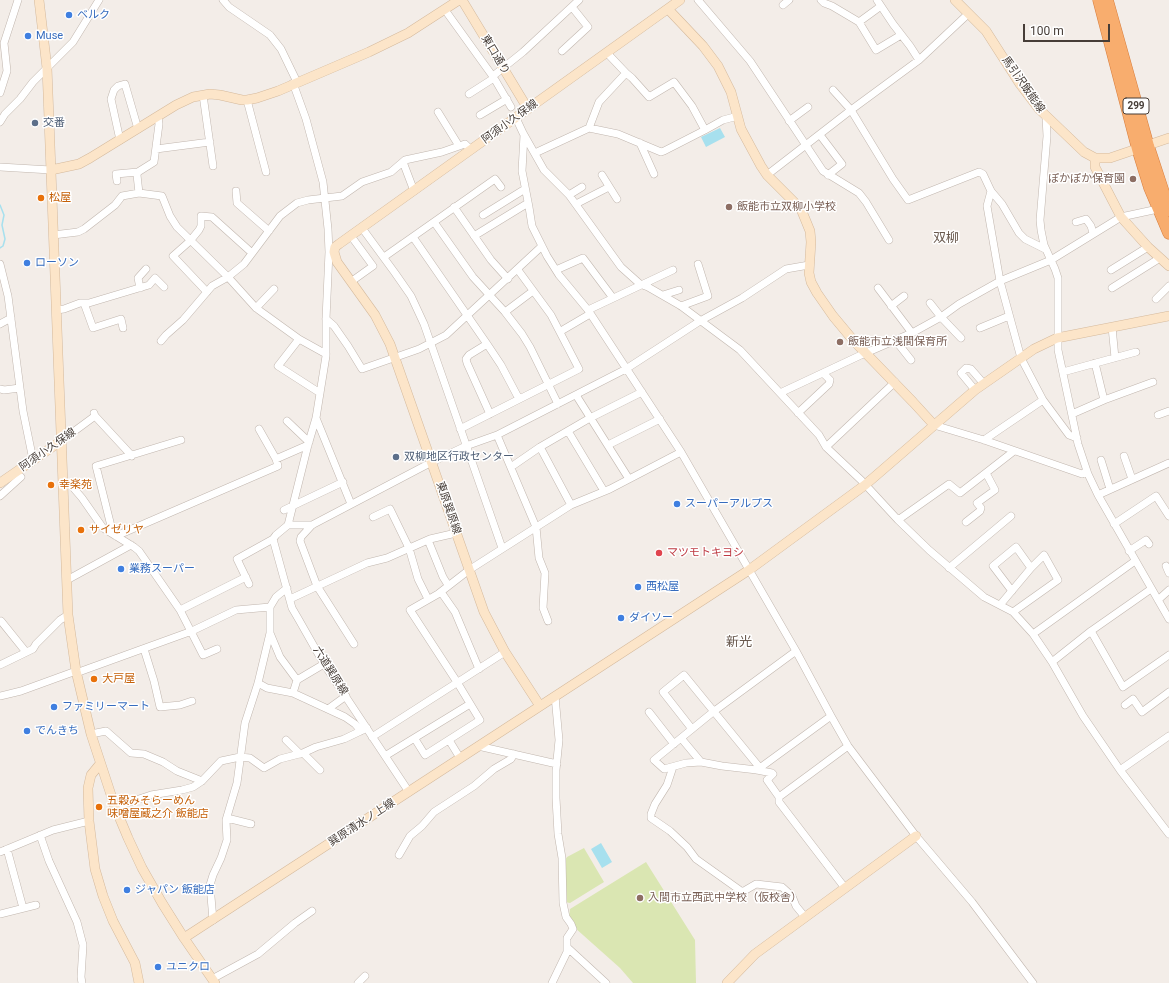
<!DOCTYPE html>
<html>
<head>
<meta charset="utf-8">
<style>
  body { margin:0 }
  #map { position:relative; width:1169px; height:983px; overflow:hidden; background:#f3ede8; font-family:Roboto,sans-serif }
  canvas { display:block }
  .scale { position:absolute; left:1023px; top:24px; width:87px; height:18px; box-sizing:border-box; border:2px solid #463d37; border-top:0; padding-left:5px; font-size:12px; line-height:14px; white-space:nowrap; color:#463d37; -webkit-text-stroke:3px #fff; paint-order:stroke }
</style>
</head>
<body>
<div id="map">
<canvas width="1169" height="983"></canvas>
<div class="scale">100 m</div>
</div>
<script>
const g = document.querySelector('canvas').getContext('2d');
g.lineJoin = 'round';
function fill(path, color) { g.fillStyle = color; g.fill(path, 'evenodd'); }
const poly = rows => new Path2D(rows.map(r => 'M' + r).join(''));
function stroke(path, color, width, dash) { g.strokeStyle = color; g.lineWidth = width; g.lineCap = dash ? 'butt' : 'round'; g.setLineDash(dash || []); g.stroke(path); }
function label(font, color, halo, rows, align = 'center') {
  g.font = font + ' Roboto,"Noto Sans JP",sans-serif'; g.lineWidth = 3; g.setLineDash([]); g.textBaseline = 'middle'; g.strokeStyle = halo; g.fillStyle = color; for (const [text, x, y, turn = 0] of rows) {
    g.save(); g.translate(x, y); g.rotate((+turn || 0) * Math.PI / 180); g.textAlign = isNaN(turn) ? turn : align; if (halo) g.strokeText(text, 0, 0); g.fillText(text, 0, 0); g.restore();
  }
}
const green = poly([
  [584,848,604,882,570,903,565,902,565,860,567,857],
  [646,862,695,940,696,983,633,983,620,968,574,927,569,917,570,909]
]);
const water = poly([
  [720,128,725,137,706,147,701,137],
  [601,843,612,862,602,868,591,849]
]);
const stream = poly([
  [0,205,4,215,2,225,5,239,3,246,0,248]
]);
const street = poly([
  [223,0,229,7,270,35,281,49,297,82],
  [698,0,750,61,823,171,859,193,866,202,889,240],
  [821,0,824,3,832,6,859,22,876,50,901,35],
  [877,0,893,24,910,46,919,60],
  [783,5,789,0],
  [445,10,494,78,511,107],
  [859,22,881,6],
  [562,51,588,27,572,7],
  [607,53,626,73,632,78,649,97,674,82,692,106,705,130,723,120,738,116],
  [493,76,523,52,579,0],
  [833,90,851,110,893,179,908,200,979,172,983,174,991,191,1002,204,1019,233,1025,239,1045,249],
  [0,93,7,71,4,43,18,0],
  [469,94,494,78],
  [203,95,213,166],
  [247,100,266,172],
  [438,112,459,146],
  [480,115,507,99],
  [1046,117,1047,136,1040,220,1041,230,1044,245,1055,269,1058,278,1058,350,1078,444,1088,474,1098,495,1169,619],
  [516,118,523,133,544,170,569,195,621,267,640,284,648,287,681,306,740,350,780,393,861,355,912,333,941,317,959,304,1000,281,1051,260,1121,217,1158,209],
  [789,121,808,107],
  [0,122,5,114,20,99,33,82,73,42,99,0],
  [589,128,599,102,626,73],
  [524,135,522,171,529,207,532,226,547,256,559,275,588,310,681,452,796,651,831,716,848,746,916,836,972,902,1033,983],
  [820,135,842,164,828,175],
  [120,140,111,99,114,90,118,86,125,84,138,129],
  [640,143,654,174],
  [156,149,210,142],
  [535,153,589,128,618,134,661,152,664,151,705,130],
  [403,162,414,191],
  [0,167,51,170],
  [602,175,617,199],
  [767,175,851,110,919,60,968,14],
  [117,181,116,174,138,172],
  [236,191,237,203,269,231],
  [991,191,987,206,1000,281,1021,358,1043,400,1069,435,1077,438],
  [139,193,162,196,170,216,177,227,228,277,256,308,299,339,326,354],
  [569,195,582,187],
  [576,204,609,187],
  [454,207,491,260,508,279],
  [483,215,525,189],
  [434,222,473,277,505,312,522,334,530,347,558,404],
  [1076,222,1086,219,1091,226,1093,233],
  [362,228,395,273,411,296,424,324,502,548],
  [53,235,78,232,84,229,115,205,122,196,139,193,137,175,138,172,154,162,159,124,158,117],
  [351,236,373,266,352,281],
  [474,236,528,203],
  [413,237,487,344,501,365,519,399],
  [384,257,495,179,501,187],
  [0,264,8,296,23,411,32,455],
  [556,270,583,258,613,298],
  [1111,270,1148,247],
  [140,288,138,278,146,269],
  [878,288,912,333],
  [1112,288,1160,258],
  [207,292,173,256,190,241,199,230,201,226,201,216,212,217,252,253],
  [663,295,679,290],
  [1156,299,1169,286],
  [84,303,93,328,121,319,123,328],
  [930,303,941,317,961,338],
  [681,306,708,296,698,264],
  [891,306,904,296],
  [256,308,274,289],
  [56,310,64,309,80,303,89,303,149,285,155,278,164,287],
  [588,310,673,270],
  [505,312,533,291],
  [326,319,334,326,348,346,362,369,419,349,446,335,542,246],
  [0,324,11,318],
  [1112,327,1115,358],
  [980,328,1009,316],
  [561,331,590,314],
  [299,339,278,366,320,393],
  [161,341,166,335,183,320,212,286,228,277,244,264,280,216,297,203,308,200,342,196,362,182,391,172,405,160,442,152,465,144,471,150],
  [896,341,911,360],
  [487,344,469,355,466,359,467,363,490,414],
  [1095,363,1104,400],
  [1063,372,1136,352],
  [0,389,4,390,20,388],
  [975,390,961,373,966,368,971,369,984,384],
  [780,393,819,435,826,447,862,481,898,520,929,550,984,597,1013,612,1033,634,1052,662,1083,716,1120,770,1169,834],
  [576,395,629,479],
  [94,413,95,416,132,456],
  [798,413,829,384,830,380,823,373],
  [1072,414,1104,400,1153,382],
  [1158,415,1169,411],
  [316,418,351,504],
  [287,421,309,442],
  [934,425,984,440,1082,474,1087,471],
  [460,429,579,369,551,315,518,270],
  [568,431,604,491],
  [497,435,536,527,539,558,545,573,543,608,548,621],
  [984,440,1043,400],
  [61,441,95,416],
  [608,445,660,419],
  [540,447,571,505],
  [826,447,895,382],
  [1124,456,1132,479],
  [276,459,308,445],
  [1101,460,1110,489],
  [511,467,540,447,590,418,642,392],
  [62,483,70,484,82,498,103,528,134,547,139,551,180,610,203,655,217,649],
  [1098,495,1169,463],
  [0,496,21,477],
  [284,510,343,482],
  [373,517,390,509,409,548,418,579,428,599],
  [898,520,949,484,960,493,1014,451],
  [966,522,980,511,981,508,977,503,995,490,986,473],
  [1114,524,1156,496,1169,516],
  [288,525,312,525],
  [113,534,96,466,181,440],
  [116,536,278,466,276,459,259,429],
  [273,539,292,608,299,620,324,664,409,792],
  [428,540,443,577,448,585],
  [1129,551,1146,540,1149,544],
  [1166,566,1169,573],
  [949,568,1011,516],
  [67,580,131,545],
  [249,584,237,559,273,539,276,535,288,525,308,445,316,418,326,356,326,319,329,252,328,229,323,182,306,119,293,83],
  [287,588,276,597,270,607,270,633,280,657,297,680],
  [1012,591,993,566,1016,547,1031,568],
  [441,592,455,612,479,669],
  [290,599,367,563,387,558,430,539,456,533],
  [1158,600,1169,590],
  [1000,605,1031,568,1044,555,1058,580,1013,612],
  [180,610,246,577],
  [1,621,26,652],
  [1091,631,1123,687,1169,655],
  [1033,634,1135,561],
  [354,644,317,586,300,541,301,537,312,525,432,462,466,446,497,435,626,369,700,321,742,298,786,269,809,265],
  [144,649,154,681,160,707,180,705,192,701],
  [796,651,713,712,654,760,664,769,686,763,701,762,722,766,757,770,772,773,773,774,767,780,779,797,779,802,845,888],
  [1052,662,1091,631,1151,589],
  [0,665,33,649,36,644,60,620,68,615],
  [76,673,192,631,236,610,270,607],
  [258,683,267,688,293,693,345,717,355,724,361,731],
  [293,693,297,680,324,664],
  [0,696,21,691,76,671],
  [1125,705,1133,699,1142,712,1169,692],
  [328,709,346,696],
  [649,712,674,744],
  [692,729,663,692,684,675,760,768],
  [91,734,106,731,131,753,144,754,163,762,177,771,202,781],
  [372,737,505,652],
  [681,738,701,762],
  [415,739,425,755,480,720,457,682,410,610,438,594,469,570,571,505,610,489,681,452],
  [286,740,300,754],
  [449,740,460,758],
  [478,746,557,764],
  [303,753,320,770],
  [385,756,470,704],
  [673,767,667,785,655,804,651,814,651,818,670,831,687,847,696,859,741,891,744,891,756,884,782,887,792,896,796,906,805,917],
  [757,770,831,716],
  [1120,770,1169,736],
  [779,797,848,746],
  [115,807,151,795,182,790,193,787,202,781,221,761,240,757,250,758,264,768,280,759,303,753,316,747,344,739,367,728],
  [227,818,251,824],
  [40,835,49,861,77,922,83,945,81,977,82,983],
  [7,849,23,908],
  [0,852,53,830,89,821],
  [399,855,410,836,422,826,434,812,474,786,494,769,511,759,514,754],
  [0,914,36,905],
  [213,920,210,885,213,875,221,858,227,840,226,820,237,783,245,723,258,683,270,633],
  [568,948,606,983],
  [212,979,258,954,295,923,312,911],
  [358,983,365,976],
  [552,983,567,952,567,938,573,929,571,924,566,917,563,903,562,858,558,834,556,798,556,770,559,740,555,696]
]);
const secondary = poly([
  [39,0,47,68,48,93,68,615,76,671,91,734,115,807,128,838,142,868,162,903,184,938,215,983],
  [462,0,528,109],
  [955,0,986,31,1020,84,1039,109,1084,152,1095,158,1110,158,1169,138],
  [668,9,703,46,718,66,731,92,741,129,761,166,767,175,801,209,810,231,811,242,809,273,811,282,817,293,833,316,853,340,913,402,934,425],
  [1095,158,1095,167,1121,217,1148,247,1169,266],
  [51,170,79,164,90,158,176,105,193,97,210,94,220,95,242,100,247,100,257,98,278,91,369,52,408,33,459,0],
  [0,483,61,441],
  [540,706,505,652,484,612,390,344,375,315,337,262,334,252,335,247,339,244,680,0],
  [100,764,91,775,88,788,89,821,95,869,103,896,113,921,135,963,139,983],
  [184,938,749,570,865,485,975,390,1034,349,1057,338,1169,316],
  [727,983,755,954,916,836]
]);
const highway = poly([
  [1099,0,1138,149,1150,188,1169,233],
  [1107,0,1148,146,1169,210]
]);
const markers = [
  [69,15,4,"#3f7fe0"],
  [28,36,4,"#3f7fe0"],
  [35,123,4,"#5c6f8a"],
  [1133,179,4,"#8d6e63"],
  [41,198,4,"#e8710a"],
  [729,207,4,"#8d6e63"],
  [27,263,4,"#3f7fe0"],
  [840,342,4,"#8d6e63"],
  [396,457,4,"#5c6f8a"],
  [51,485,4,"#e8710a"],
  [677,504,4,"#3f7fe0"],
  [81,530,4,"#e8710a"],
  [659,553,4,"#e0444e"],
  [121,569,4,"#3f7fe0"],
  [638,587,4,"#3f7fe0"],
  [621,618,4,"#3f7fe0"],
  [94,679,4,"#e8710a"],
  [54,707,4,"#3f7fe0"],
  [27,731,4,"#3f7fe0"],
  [99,807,4,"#e8710a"],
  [127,890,4,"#3f7fe0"],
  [640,898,4,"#8d6e63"],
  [158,967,4,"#3f7fe0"]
];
const shields = [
  [1136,106,26]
];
const shieldNames = [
  ["299",1136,106]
];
const shopNames = [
  ["ベルク",77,15],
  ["Muse",36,36],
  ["ローソン",35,263],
  ["スーパーアルプス",685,504],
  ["業務スーパー",129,569],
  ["西松屋",646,587],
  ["ダイソー",629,618],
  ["ファミリーマート",62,707],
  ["でんきち",35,731],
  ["ジャパン 飯能店",135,890],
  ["ユニクロ",166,967]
];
const streetNames = [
  ["東口通り",495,55,59],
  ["馬引沢飯能線",1023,85,55],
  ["阿須小久保線",510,122,-36],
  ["阿須小久保線",48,450,-35],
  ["東原巽原線",448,508,71],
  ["六道巽原線",330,671,58],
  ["巽原清水ノ上線",362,823,-33]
];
const serviceNames = [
  ["交番",43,123],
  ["双柳地区行政センター",404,457]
];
const educationNames = [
  ["ぽかぽか保育園",1125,179,"right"],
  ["飯能市立双柳小学校",737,207],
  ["飯能市立浅間保育所",848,342],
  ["入間市立西武中学校（仮校舎）",648,898]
];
const foodNames = [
  ["松屋",49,198],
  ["幸楽苑",59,485],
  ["サイゼリヤ",89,530],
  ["大戸屋",102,679],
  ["五穀みそらーめん",107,801],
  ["味噌屋蔵之介 飯能店",107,814]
];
const healthNames = [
  ["マツモトキヨシ",667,553]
];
const quarterNames = [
  ["双柳",946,239],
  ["新光",739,643]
];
fill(green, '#dae6b2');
fill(water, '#a7e0ee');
stroke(stream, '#a7e0ee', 1.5);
stroke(street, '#c1b6ae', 8);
stroke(secondary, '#d4b99c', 10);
stroke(highway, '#d77e3e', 13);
stroke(street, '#fff', 7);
stroke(secondary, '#fce5c9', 9);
stroke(highway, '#f8ad6e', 12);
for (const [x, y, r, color] of markers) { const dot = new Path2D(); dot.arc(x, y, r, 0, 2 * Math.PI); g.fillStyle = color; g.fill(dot); stroke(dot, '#fff', 1.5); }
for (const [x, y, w] of shields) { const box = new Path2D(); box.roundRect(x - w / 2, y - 8, w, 16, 3); g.fillStyle = '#fff'; g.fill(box); stroke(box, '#463d37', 1); }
label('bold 10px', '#463d37', null, shieldNames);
label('11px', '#366cbe', '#fff', shopNames, 'left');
label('11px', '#463d37', '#fff', streetNames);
label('11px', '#4e5e75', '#fff', serviceNames, 'left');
label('11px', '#785e54', '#fff', educationNames, 'left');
label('11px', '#c56008', '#fff', foodNames, 'left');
label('11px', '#be3a42', '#fff', healthNames, 'left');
label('13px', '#69594e', '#fff', quarterNames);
</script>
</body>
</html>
